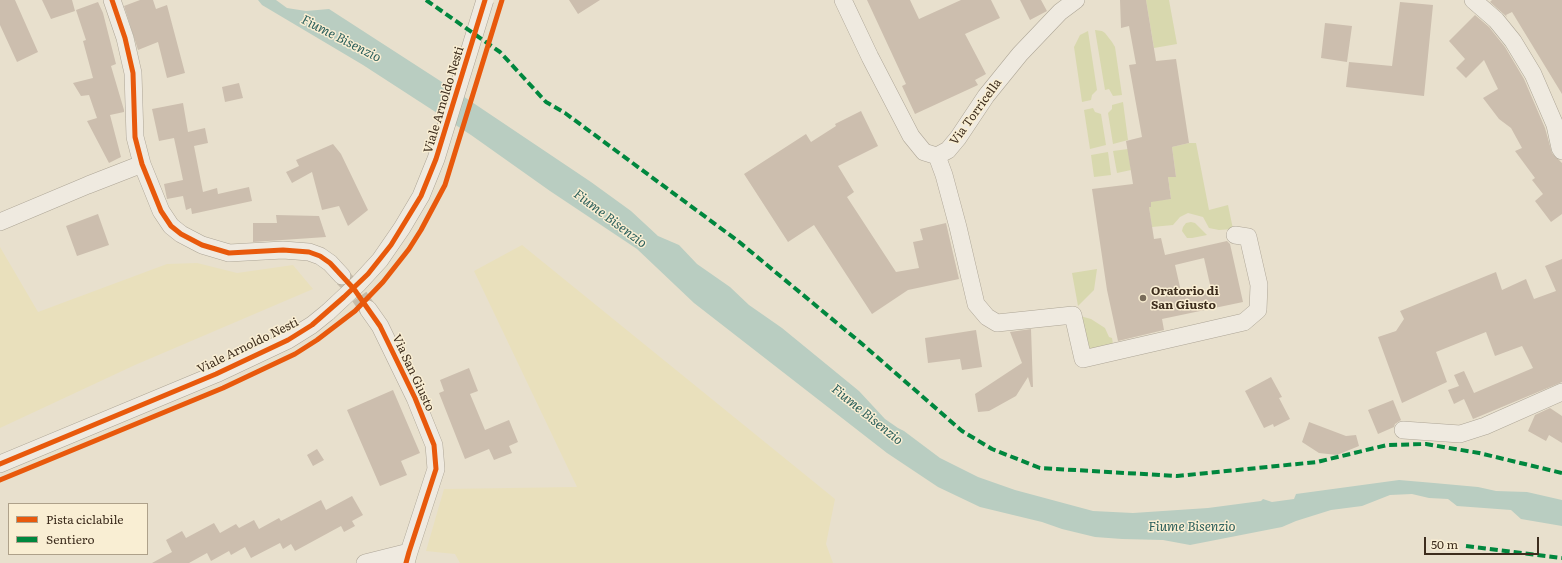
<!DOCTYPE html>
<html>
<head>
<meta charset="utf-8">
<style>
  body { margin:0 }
  #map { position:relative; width:1562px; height:563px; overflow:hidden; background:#e8e0cd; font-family:Literata,serif }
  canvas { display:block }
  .legend { position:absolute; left:8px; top:503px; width:140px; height:52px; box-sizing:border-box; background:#f9eed3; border:1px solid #aea18a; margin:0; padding:5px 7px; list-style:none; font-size:12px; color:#3d2d1d }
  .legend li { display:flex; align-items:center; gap:8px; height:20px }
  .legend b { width:20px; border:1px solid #aea18a }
  .scale { position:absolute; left:1424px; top:537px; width:115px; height:18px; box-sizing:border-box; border:2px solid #3d2d1d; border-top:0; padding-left:5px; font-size:12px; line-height:14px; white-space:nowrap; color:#3d2d1d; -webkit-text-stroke:3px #f9eed3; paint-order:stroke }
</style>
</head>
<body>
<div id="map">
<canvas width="1562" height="563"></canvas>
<ul class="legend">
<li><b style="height:5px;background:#e8590c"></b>Pista ciclabile</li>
<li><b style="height:5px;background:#00873e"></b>Sentiero</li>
</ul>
<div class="scale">50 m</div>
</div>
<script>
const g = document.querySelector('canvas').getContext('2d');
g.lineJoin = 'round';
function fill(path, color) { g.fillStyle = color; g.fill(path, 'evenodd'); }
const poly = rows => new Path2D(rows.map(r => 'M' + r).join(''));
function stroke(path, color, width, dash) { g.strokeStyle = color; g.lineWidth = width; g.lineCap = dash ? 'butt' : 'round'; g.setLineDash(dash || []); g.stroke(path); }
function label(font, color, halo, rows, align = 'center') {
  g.font = font + ' Literata,serif'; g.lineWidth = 3; g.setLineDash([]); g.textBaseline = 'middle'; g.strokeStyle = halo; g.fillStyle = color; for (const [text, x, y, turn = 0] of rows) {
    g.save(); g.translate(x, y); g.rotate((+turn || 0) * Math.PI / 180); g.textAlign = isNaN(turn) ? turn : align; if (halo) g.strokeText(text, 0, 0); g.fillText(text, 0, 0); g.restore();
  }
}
const farmland = poly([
  [522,245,835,499,826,544,833,563,460,563,455,554,426,551,444,489,577,487,474,271],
  [0,247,38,312,167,264,197,263,237,273,293,265,313,289,135,365,0,428]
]);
const green = poly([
  [1146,0,1169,0,1177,44,1154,48],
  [1095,30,1102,31,1105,33,1112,42,1115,47,1122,95,1113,96,1109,89,1105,90],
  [1088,31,1097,90,1092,95,1091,100,1082,102,1074,47,1080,35],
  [1123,102,1128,140,1113,144,1108,113,1112,109,1112,105],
  [1093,108,1095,112,1101,114,1106,145,1090,149,1084,110],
  [1189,143,1196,143,1209,210,1228,205,1233,229,1219,230,1209,228,1203,217,1188,213,1180,217,1173,225,1152,227,1149,207,1151,206,1151,201,1171,199,1168,177,1176,177,1172,147],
  [1128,149,1131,170,1117,173,1113,151],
  [1108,152,1111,175,1094,177,1091,155],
  [1191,222,1195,223,1207,235,1192,238,1187,238,1182,231,1183,227,1186,223],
  [1097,269,1094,290,1078,306,1072,273],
  [1080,316,1091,319,1105,328,1109,337,1112,338,1113,344,1086,350]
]);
const water = poly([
  [258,0,276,0,287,8,306,11,329,9,445,84,591,182,631,211,658,236,679,245,697,264,730,287,749,305,782,328,859,391,885,419,898,428,904,431,940,458,978,477,1015,490,1093,511,1133,513,1208,508,1261,501,1263,499,1272,502,1294,499,1296,494,1399,480,1434,483,1478,487,1496,491,1527,492,1562,500,1562,526,1521,519,1511,510,1457,506,1448,499,1429,498,1412,494,1390,495,1362,506,1331,510,1296,521,1282,527,1190,545,1163,540,1122,539,1095,537,1062,529,1042,522,980,507,938,487,887,453,694,303,637,249,550,191,471,135,363,65,262,5]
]);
const building = poly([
  [0,0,15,0,38,52,17,62,0,25],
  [42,0,72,0,75,11,51,19],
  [140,0,153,0,156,9,167,5,185,73,167,78,158,42,138,50,124,6],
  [569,0,600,0,578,14],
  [867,0,910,0,919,19,961,0,991,0,1000,18,965,34,986,74,975,80,978,85,915,114,902,86,906,84],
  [1020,0,1041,0,1047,11,1030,20],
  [1120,0,1146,0,1156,61,1176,59,1189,143,1172,147,1176,177,1168,177,1171,199,1151,202,1151,207,1149,207,1154,239,1161,238,1165,255,1227,241,1230,244,1243,302,1162,319,1164,330,1118,341,1107,290,1092,189,1133,184,1126,141,1142,137,1129,65,1136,64,1129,26,1121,28],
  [1204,258,1211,289,1182,296,1175,265],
  [1492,0,1562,0,1562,94,1512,12,1506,15,1507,17,1490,2],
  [98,2,103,13,116,64,111,66,124,110,124,112,110,115,121,157,109,163,87,121,97,118,89,95,81,96,73,83,93,78,83,41,86,40,76,10],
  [1400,2,1433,5,1424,96,1346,87,1349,62,1392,66],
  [1475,15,1489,27,1505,47,1524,79,1545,128,1552,153,1562,163,1562,214,1551,222,1535,201,1543,194,1532,180,1535,178,1515,151,1522,148,1511,128,1499,119,1483,98,1498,89,1484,60,1466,78,1456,68,1465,59,1449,41],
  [1325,23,1352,26,1347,62,1321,58],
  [239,83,243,98,225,102,222,87],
  [183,103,188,132,205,128,208,143,194,146,203,192,217,188,218,194,249,187,252,201,192,214,191,208,186,210,183,196,167,199,164,184,183,180,174,138,159,141,152,109],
  [861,111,878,146,838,166,854,192,847,197,896,272,919,268,913,242,923,240,920,229,946,223,959,279,908,290,872,314,814,225,788,242,744,174,806,134,811,142,836,126,835,124],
  [333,144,341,154,368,210,348,226,339,206,322,210,312,172,292,183,286,172,299,166,296,160],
  [98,214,109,245,77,256,66,226],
  [276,215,319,216,326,237,253,242,253,223,277,223],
  [1562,259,1562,382,1473,419,1464,399,1454,404,1448,390,1459,386,1454,375,1464,371,1474,393,1533,368,1522,346,1495,356,1486,332,1436,352,1447,382,1402,403,1378,337,1396,331,1404,319,1400,311,1496,272,1502,290,1526,279,1534,299,1556,291,1545,266],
  [1031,329,1033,387,1031,387,1028,377,1016,396,989,411,978,412,975,394,1022,363,1010,332],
  [976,330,982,367,962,370,960,359,928,363,925,338],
  [469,368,478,391,470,394,485,430,509,420,518,442,509,446,512,453,494,460,489,449,465,459,439,393,444,391,440,380],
  [1271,377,1282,397,1279,398,1290,419,1274,427,1273,424,1264,428,1245,391],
  [393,390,420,453,401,461,407,475,380,486,347,410],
  [1393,400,1401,420,1395,424,1394,427,1378,434,1368,410],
  [1550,408,1562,416,1562,443,1549,435,1546,441,1528,431,1535,415],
  [1309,422,1346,436,1356,435,1359,446,1337,455,1319,453,1302,442],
  [317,449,324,460,313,466,307,455],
  [352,496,363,515,352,521,355,526,344,532,341,526,295,551,291,544,283,549,280,543,251,558,245,547,231,555,229,551,211,561,207,553,189,563,152,563,172,552,166,540,182,531,186,538,214,523,220,533,236,524,239,528,254,520,259,529,279,518,281,521,321,500,326,510]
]);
const minorTunnel = poly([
  [343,278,354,289,368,309]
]);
const minor = poly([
  [112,0,125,38,133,73,135,137,142,164,161,211,171,226,181,234,202,245,229,253,283,250,309,252,320,256,330,263,342,276],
  [843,0,870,57,911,136,924,152,937,156,948,150,958,138,986,96,1020,54,1060,12,1076,0],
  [1473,0,1496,20,1513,41,1533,74,1555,125,1560,148,1562,151],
  [937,156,944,175,958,227,976,304,987,317,997,323,1073,315,1083,359,1244,322,1258,310,1259,285,1248,237,1235,235],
  [0,222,88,185,142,164],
  [368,309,380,326,415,398,434,445,436,469,409,552,406,563],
  [1403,430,1460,434,1485,426,1562,392],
  [0,464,216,374,288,340,312,325,328,312],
  [365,563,409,552]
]);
const minorBridge = poly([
  [328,312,358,284,380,260,402,228,421,196,436,159,485,0]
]);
const quiet = poly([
  [426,0,500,52,546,102,565,113,738,241,861,343,962,431,992,449,1040,468,1177,476,1317,462,1387,445,1426,444,1479,453,1562,473],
  [1466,546,1562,558]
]);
const cycleway = poly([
  [112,0,125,38,133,73,135,137,142,164,161,211,171,226,181,234,202,245,229,253,283,250,309,252,320,256,330,263,354,289,380,326,415,398,434,445,436,469,409,552,406,563],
  [0,464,216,374,288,340,312,325,344,297,368,274,391,245,421,196,436,159,485,0],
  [0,480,223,388,295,354,317,340,355,311,383,282,409,249,421,230,445,185,502,0]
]);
const markers = [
  [1143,298,4,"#796c5b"]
];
const streetNames = [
  ["Viale Arnoldo Nesti",444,100,-73],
  ["Via Torricella",976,112,-54],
  ["Viale Arnoldo Nesti",248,346,-26],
  ["Via San Giusto",413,373,65]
];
const poiNames = [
  ["Oratorio di",1151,291],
  ["San Giusto",1151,305]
];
const waterNames = [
  ["Fiume Bisenzio",341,39,27],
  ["Fiume Bisenzio",610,219,37],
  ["Fiume Bisenzio",867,415,39],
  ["Fiume Bisenzio",1192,527]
];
fill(farmland, '#e9e0bc');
fill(green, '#d8d8ae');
fill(water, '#b9cdc1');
fill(building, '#ccbeae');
stroke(minorTunnel, '#c6bcaa', 17, [17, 8]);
stroke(minor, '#ada596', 18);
stroke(minor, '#efeae0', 17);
stroke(minorBridge, '#ada596', 18, []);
stroke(minorBridge, '#efeae0', 17);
stroke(quiet, '#00873e', 4, [8, 4]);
stroke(cycleway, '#e8590c', 5);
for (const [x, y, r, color] of markers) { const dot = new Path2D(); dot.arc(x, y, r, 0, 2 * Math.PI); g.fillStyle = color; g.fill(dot); stroke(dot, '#f9eed3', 1.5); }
label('12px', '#3d2d1d', '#f9eed3', streetNames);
label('bold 12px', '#3d2d1d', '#f9eed3', poiNames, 'left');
label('italic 13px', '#2b5f5b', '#f9eed3', waterNames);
</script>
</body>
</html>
